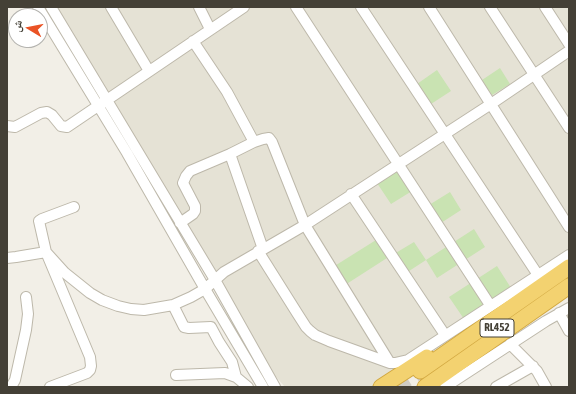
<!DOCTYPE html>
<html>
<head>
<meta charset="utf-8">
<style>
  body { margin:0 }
  #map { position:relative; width:576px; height:394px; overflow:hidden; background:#f2efe7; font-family:"Asap Condensed","Noto Naskh Arabic",sans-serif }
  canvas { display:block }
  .frame { position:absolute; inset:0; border:8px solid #444036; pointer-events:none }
  .north { position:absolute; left:8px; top:8px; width:40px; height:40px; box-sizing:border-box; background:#fff; border:1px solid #b4b3af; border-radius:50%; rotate:280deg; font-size:11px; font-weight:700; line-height:16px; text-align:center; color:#444036 }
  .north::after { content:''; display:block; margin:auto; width:14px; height:18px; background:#ea5325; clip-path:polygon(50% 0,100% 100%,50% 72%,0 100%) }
</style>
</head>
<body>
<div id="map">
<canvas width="576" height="394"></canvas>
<div class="frame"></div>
<div class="north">ش</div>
</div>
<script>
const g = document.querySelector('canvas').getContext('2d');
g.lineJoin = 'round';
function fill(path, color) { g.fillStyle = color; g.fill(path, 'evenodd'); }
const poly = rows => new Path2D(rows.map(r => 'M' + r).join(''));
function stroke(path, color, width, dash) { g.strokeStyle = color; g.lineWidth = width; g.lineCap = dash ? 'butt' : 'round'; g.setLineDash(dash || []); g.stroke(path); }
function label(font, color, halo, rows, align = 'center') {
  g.font = font + ' "Asap Condensed",sans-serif'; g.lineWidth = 3; g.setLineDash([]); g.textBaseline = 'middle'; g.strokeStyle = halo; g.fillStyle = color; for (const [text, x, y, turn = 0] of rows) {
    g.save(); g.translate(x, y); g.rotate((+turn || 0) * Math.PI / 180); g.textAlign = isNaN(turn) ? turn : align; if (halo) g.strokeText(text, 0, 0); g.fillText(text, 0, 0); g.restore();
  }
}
const residential = poly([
  [57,7,569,7,569,262,378,387,285,387,267,367]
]);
const green = poly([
  [500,68,510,84,492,95,482,80],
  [437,70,451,91,431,104,417,84],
  [398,169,412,191,391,204,377,183],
  [450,192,461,210,441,223,429,205],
  [474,229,485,247,437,278,426,260,406,273,394,254,414,242,426,260],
  [376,240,387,258,345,285,333,267],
  [497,266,511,288,464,319,449,297]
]);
const highwayTunnel = poly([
  [395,387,420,371]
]);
const minor = poly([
  [38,7,127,153,205,289,263,387],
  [51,7,215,280,275,387],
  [111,7,149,71],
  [199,7,210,29],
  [296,7,490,305],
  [361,7,538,275],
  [429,7,569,227],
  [490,7,569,128],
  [545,7,569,44],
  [193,41,227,92,254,142],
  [7,126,15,127,41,113,47,112,52,115,61,126,67,127,244,7],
  [230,154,263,249],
  [351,194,445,335],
  [74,207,42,219,39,221,46,252,65,273,90,293,102,300,118,306,131,309,144,310,173,305,191,297,205,289,224,272,305,225,491,104,569,51],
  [180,223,193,214,195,211,195,206,183,183,186,176,190,171,230,154,254,142,263,139,269,138,272,142,305,225,390,363,395,363,408,360,569,255],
  [258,251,297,313,306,327,310,331,315,335,329,341,390,363],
  [7,258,16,257,46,252,90,357,91,366,90,370,87,373,50,387],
  [173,305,184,327,189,328,211,327,219,342,232,362,236,377],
  [559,313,569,331],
  [510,344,537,371,546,387],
  [176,375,225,373,236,377,248,387],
  [11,387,15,380,26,330,28,314,26,297],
  [445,387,546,321,569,308],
  [496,387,533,366]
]);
const highway = poly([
  [420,371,569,267],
  [381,387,427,357],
  [425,387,569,286]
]);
const shields = [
  [497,328,34]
];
const shieldNames = [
  ["RL452",497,328]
];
fill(residential, '#e5e2d5');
fill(green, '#c9e3b2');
stroke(highwayTunnel, '#cfccc4', 15, [15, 8]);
stroke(minor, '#bdb8aa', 12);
stroke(highway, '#d2a841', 17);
stroke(minor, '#fff', 10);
stroke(highway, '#f3d270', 15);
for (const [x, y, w] of shields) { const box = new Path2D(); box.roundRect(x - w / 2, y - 9, w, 18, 3); g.fillStyle = '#fff'; g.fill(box); stroke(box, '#444036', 1); }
label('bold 11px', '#444036', null, shieldNames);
</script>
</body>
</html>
